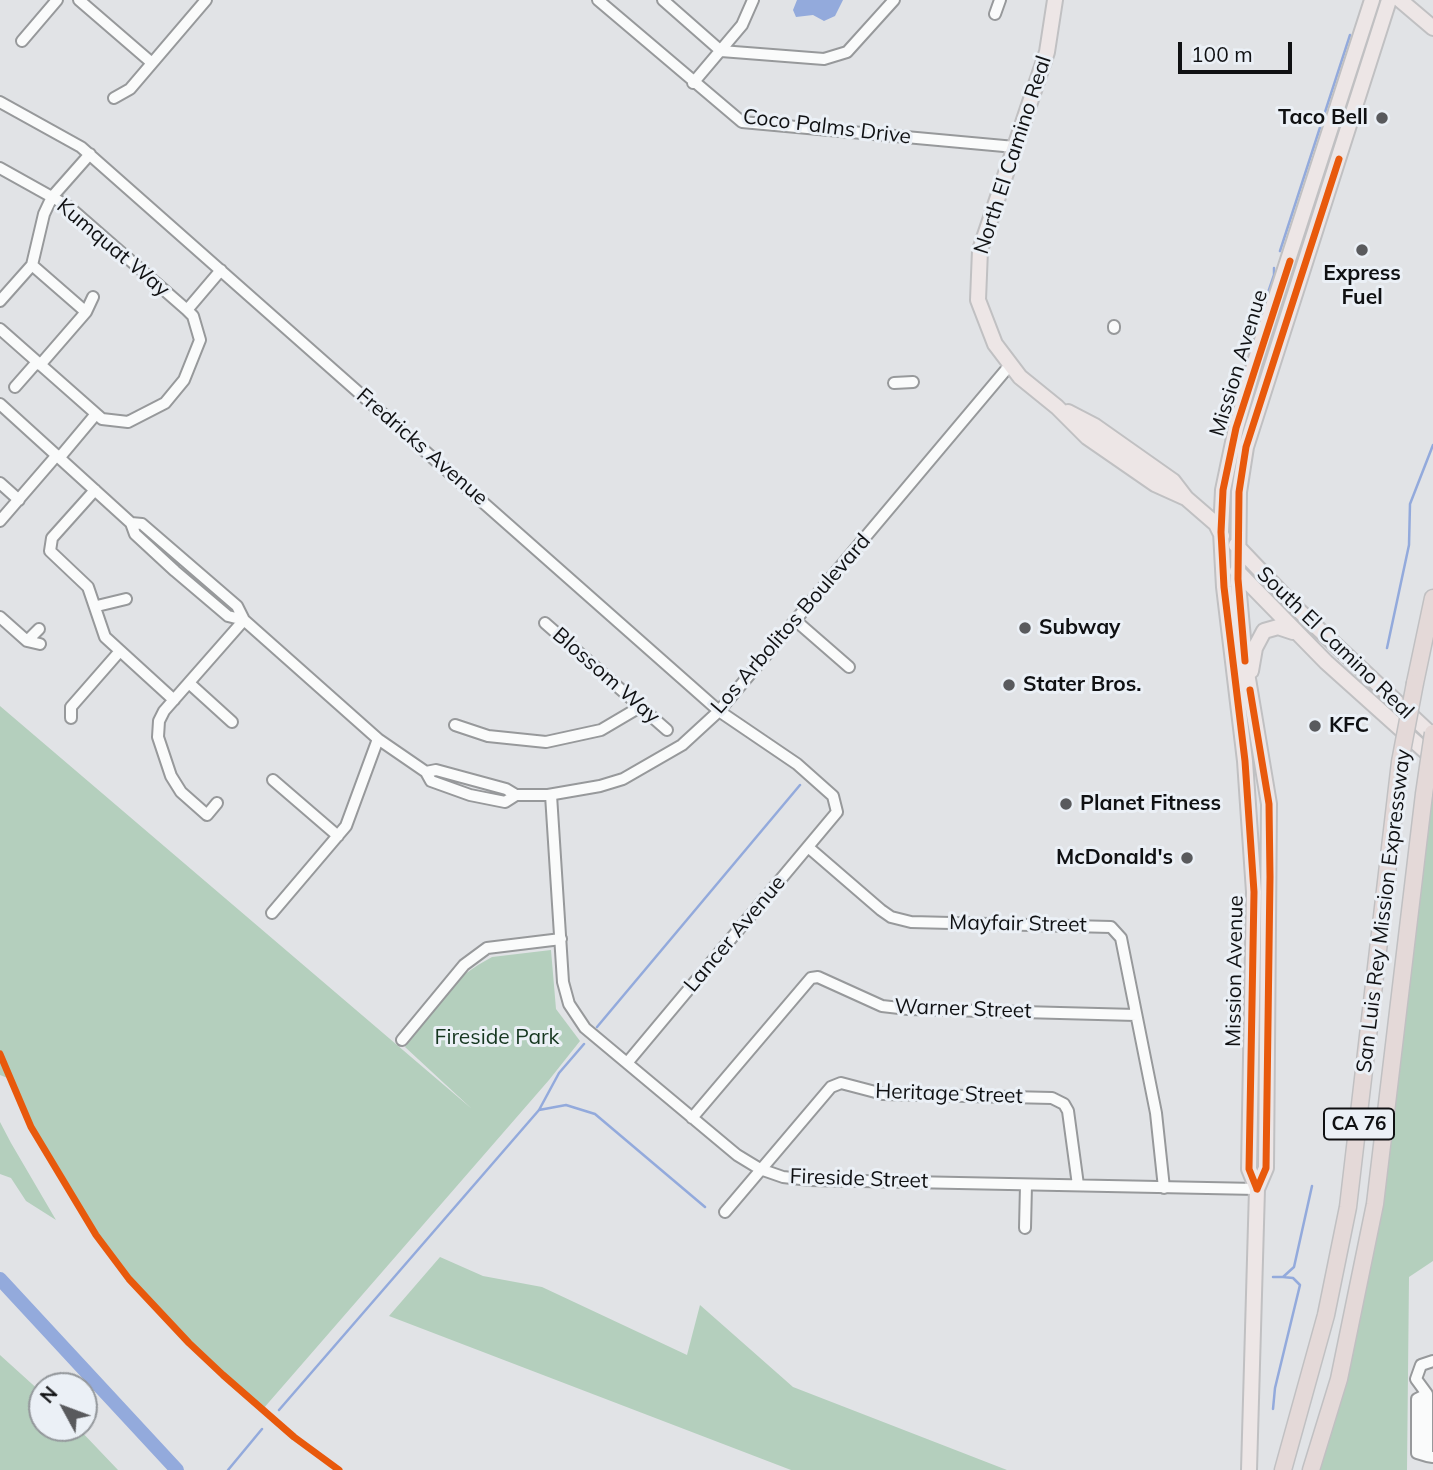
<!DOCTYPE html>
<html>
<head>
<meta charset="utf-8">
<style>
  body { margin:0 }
  #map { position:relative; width:1433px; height:1470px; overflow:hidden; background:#e1e3e6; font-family:Mulish,sans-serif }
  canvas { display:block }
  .north { position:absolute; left:28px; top:1372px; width:70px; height:70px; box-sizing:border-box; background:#ebf0f6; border:2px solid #93979b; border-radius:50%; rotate:311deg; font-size:19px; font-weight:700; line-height:28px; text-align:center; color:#101113 }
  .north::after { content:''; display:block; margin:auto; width:24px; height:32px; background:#595a5d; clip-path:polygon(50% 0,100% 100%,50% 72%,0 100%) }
  .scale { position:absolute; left:1178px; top:42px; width:114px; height:32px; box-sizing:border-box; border:4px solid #101113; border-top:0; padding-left:9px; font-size:21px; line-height:24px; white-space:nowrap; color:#101113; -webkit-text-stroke:5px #ebf0f6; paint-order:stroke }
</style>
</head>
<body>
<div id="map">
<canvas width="1433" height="1470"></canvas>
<div class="north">N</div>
<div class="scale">100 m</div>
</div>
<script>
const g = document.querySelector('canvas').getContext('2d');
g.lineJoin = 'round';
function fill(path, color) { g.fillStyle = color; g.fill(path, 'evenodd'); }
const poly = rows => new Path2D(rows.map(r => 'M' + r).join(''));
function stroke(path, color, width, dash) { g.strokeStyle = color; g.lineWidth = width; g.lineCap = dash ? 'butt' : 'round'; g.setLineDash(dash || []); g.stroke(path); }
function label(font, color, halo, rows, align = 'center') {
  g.font = font + ' Mulish,sans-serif'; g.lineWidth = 6; g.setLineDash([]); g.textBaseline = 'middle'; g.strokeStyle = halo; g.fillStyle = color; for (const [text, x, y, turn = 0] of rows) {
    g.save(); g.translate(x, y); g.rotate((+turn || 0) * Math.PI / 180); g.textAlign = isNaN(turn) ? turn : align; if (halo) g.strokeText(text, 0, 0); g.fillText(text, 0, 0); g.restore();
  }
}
const green = poly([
  [0,706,472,1109,405,1047,462,976,478,965,492,957,551,950,556,1009,580,1041,549,1080,263,1409,189,1343,129,1279,61,1179,31,1127,10,1079,0,1075],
  [1433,774,1433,1261,1409,1277,1407,1470,1319,1470,1358,1329,1383,1203],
  [0,1122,11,1143,56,1220,26,1201,11,1178,0,1174],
  [440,1257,483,1276,542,1287,687,1355,700,1305,793,1387,1007,1470,791,1470,389,1316],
  [0,1355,42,1393,42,1428,78,1428,118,1470,0,1470]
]);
const water = poly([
  [797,0,843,0,835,16,824,21,813,15,796,17,793,10]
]);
const stream = poly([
  [1280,251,1350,35],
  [1245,351,1258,322,1274,275,1274,268],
  [1387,648,1409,545,1410,504,1433,445],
  [597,1027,800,785],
  [539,1110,566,1105,595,1114,705,1207],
  [1273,1277,1283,1277,1294,1267,1312,1186],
  [1273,1409,1275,1388,1300,1285,1293,1278,1283,1277],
  [279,1410,539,1110,559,1073,584,1044],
  [228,1470,262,1429]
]);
const river = poly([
  [0,1279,177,1470]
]);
const minor = poly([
  [79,0,152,63],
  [598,0,742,122,1015,147],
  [663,0,721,51,824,59,847,52,894,0],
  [995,14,1000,0],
  [22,41,57,0],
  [693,83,742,25,753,0],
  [114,98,130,89,206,0],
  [0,102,81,147,719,711,797,764,833,796,837,812,627,1063],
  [0,168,68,206,187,310,193,316,200,340,184,380,165,403,128,422,102,419,0,329],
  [32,265,86,312],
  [0,301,32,265,44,214,52,197,90,154],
  [187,310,221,270],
  [1114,328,1114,326],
  [40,365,86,312,93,297],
  [894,383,913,382],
  [15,387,37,362],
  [0,404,131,523,135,534,175,571,228,616,244,620],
  [60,457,96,414],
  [0,483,19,500],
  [95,490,52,538,50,551,88,587,105,637,174,700],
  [0,521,57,455],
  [131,523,142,524,237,606,244,620,378,739,426,772,431,781,470,795,505,802,516,795],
  [97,606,126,599],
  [0,617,27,641,40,644],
  [795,620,849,667],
  [545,623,667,730],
  [27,641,39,629],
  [189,683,232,722],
  [71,718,71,707,120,651],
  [455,725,488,736,546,742,601,730,640,707],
  [426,772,436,770,506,789,516,795,548,795,600,786,623,779,682,745,719,711,1010,365],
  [273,780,338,836],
  [551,795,563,982,569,1004,585,1028,737,1155,760,1169,783,1177,810,1180,1257,1189],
  [217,803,207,815,181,792,171,776,158,737,159,721,164,711,244,620],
  [808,847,881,910,891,917,911,922,1111,927,1121,938,1156,1113,1164,1188],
  [272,913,346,826,378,739],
  [402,1040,464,965,487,948,561,939],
  [692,1118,811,978,818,977,882,1006,908,1009,1136,1015],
  [725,1212,831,1087,841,1083,883,1094,1052,1098,1064,1104,1068,1111,1078,1185],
  [1025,1228,1026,1185],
  [1433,1361,1421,1365,1416,1379,1427,1394,1427,1456,1433,1457],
  [1427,1456,1417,1453,1417,1399,1427,1394]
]);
const major = poly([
  [1055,0,1047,52,980,250,978,300,995,344,1020,377,1057,407,1087,437,1155,484,1186,498],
  [1400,0,1433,28],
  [1068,412,1095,426,1173,481,1186,498,1216,524,1222,536],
  [1236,545,1295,607,1433,736],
  [1237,571,1326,662,1433,758],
  [1251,671,1255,648,1264,631,1278,627,1293,632],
  [1257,1189,1266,1168,1269,804,1245,661,1238,583,1239,492,1246,447,1389,0],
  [1249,1470,1257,1189,1249,1169,1254,892,1245,761,1224,587,1221,532,1223,490,1236,428,1255,362,1372,0]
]);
const highway = poly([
  [1415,683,1433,598],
  [1283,1470,1326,1315,1348,1207,1400,762],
  [1311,1470,1339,1379,1375,1204,1424,794]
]);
const highwayBridge = poly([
  [1400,762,1415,683],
  [1424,794,1433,733]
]);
const cycleway = poly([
  [1245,661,1238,579,1239,492,1246,447,1339,159],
  [1250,690,1269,804,1270,877,1266,1168,1257,1189],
  [0,1054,31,1127,96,1235,129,1279,189,1343,223,1375,294,1437,339,1470],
  [1257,1189,1249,1169,1254,892,1245,761,1224,587,1221,532,1223,490,1236,428,1290,261]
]);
const markers = [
  [1382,118,7,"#595a5d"],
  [1362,250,7,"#595a5d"],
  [1025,628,7,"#595a5d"],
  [1009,685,7,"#595a5d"],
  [1315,726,7,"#595a5d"],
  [1066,804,7,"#595a5d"],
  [1187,858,7,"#595a5d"]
];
const shields = [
  [1359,1124,70]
];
const shieldNames = [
  ["CA 76",1359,1124]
];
const poiNames = [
  ["Taco Bell",1368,118,"right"],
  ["Express",1362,274,"center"],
  ["Fuel",1362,298,"center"],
  ["Subway",1039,628],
  ["Stater Bros.",1023,685],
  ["KFC",1329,726],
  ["Planet Fitness",1080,804],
  ["McDonald's",1173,858,"right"]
];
const streetNames = [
  ["Coco Palms Drive",827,127,7],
  ["North El Camino Real",1013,155,-72],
  ["Kumquat Way",113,248,40],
  ["Mission Avenue",1239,363,-73],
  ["Fredricks Avenue",422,447,41],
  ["Los Arbolitos Boulevard",791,624,-49],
  ["South El Camino Real",1335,643,44],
  ["Blossom Way",606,676,41],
  ["San Luis Rey Mission Expressway",1384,911,-83],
  ["Mayfair Street",1018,924,1],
  ["Lancer Avenue",735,934,-50],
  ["Mission Avenue",1235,971,-89],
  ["Warner Street",963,1009,2],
  ["Heritage Street",949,1094,2],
  ["Fireside Street",859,1179,2]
];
const parkNames = [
  ["Fireside Park",497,1038]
];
fill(green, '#b4cfbd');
fill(water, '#93aadc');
stroke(stream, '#93aadc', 2.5);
stroke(river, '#93aadc', 14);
stroke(minor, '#97999b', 14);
stroke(major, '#c0c0c2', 18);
stroke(highway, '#c0c0c2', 19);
stroke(minor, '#fafbfb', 10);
stroke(major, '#ede6e6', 14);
stroke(highway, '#e4d9d8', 16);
stroke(highwayBridge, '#c0c0c2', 19, []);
stroke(highwayBridge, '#e4d9d8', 16);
stroke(cycleway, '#e8590c', 7);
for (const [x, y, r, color] of markers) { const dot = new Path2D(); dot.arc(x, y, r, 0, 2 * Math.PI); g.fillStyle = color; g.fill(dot); stroke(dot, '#ebf0f6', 2.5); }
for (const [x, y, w] of shields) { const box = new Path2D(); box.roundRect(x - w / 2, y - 15.5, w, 31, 5); g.fillStyle = '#ebf0f6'; g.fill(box); stroke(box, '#101113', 2); }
label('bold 19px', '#101113', null, shieldNames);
label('bold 21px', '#101113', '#ebf0f6', poiNames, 'left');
label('21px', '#101113', '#ebf0f6', streetNames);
label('21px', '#163720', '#ebf0f6', parkNames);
</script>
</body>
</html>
